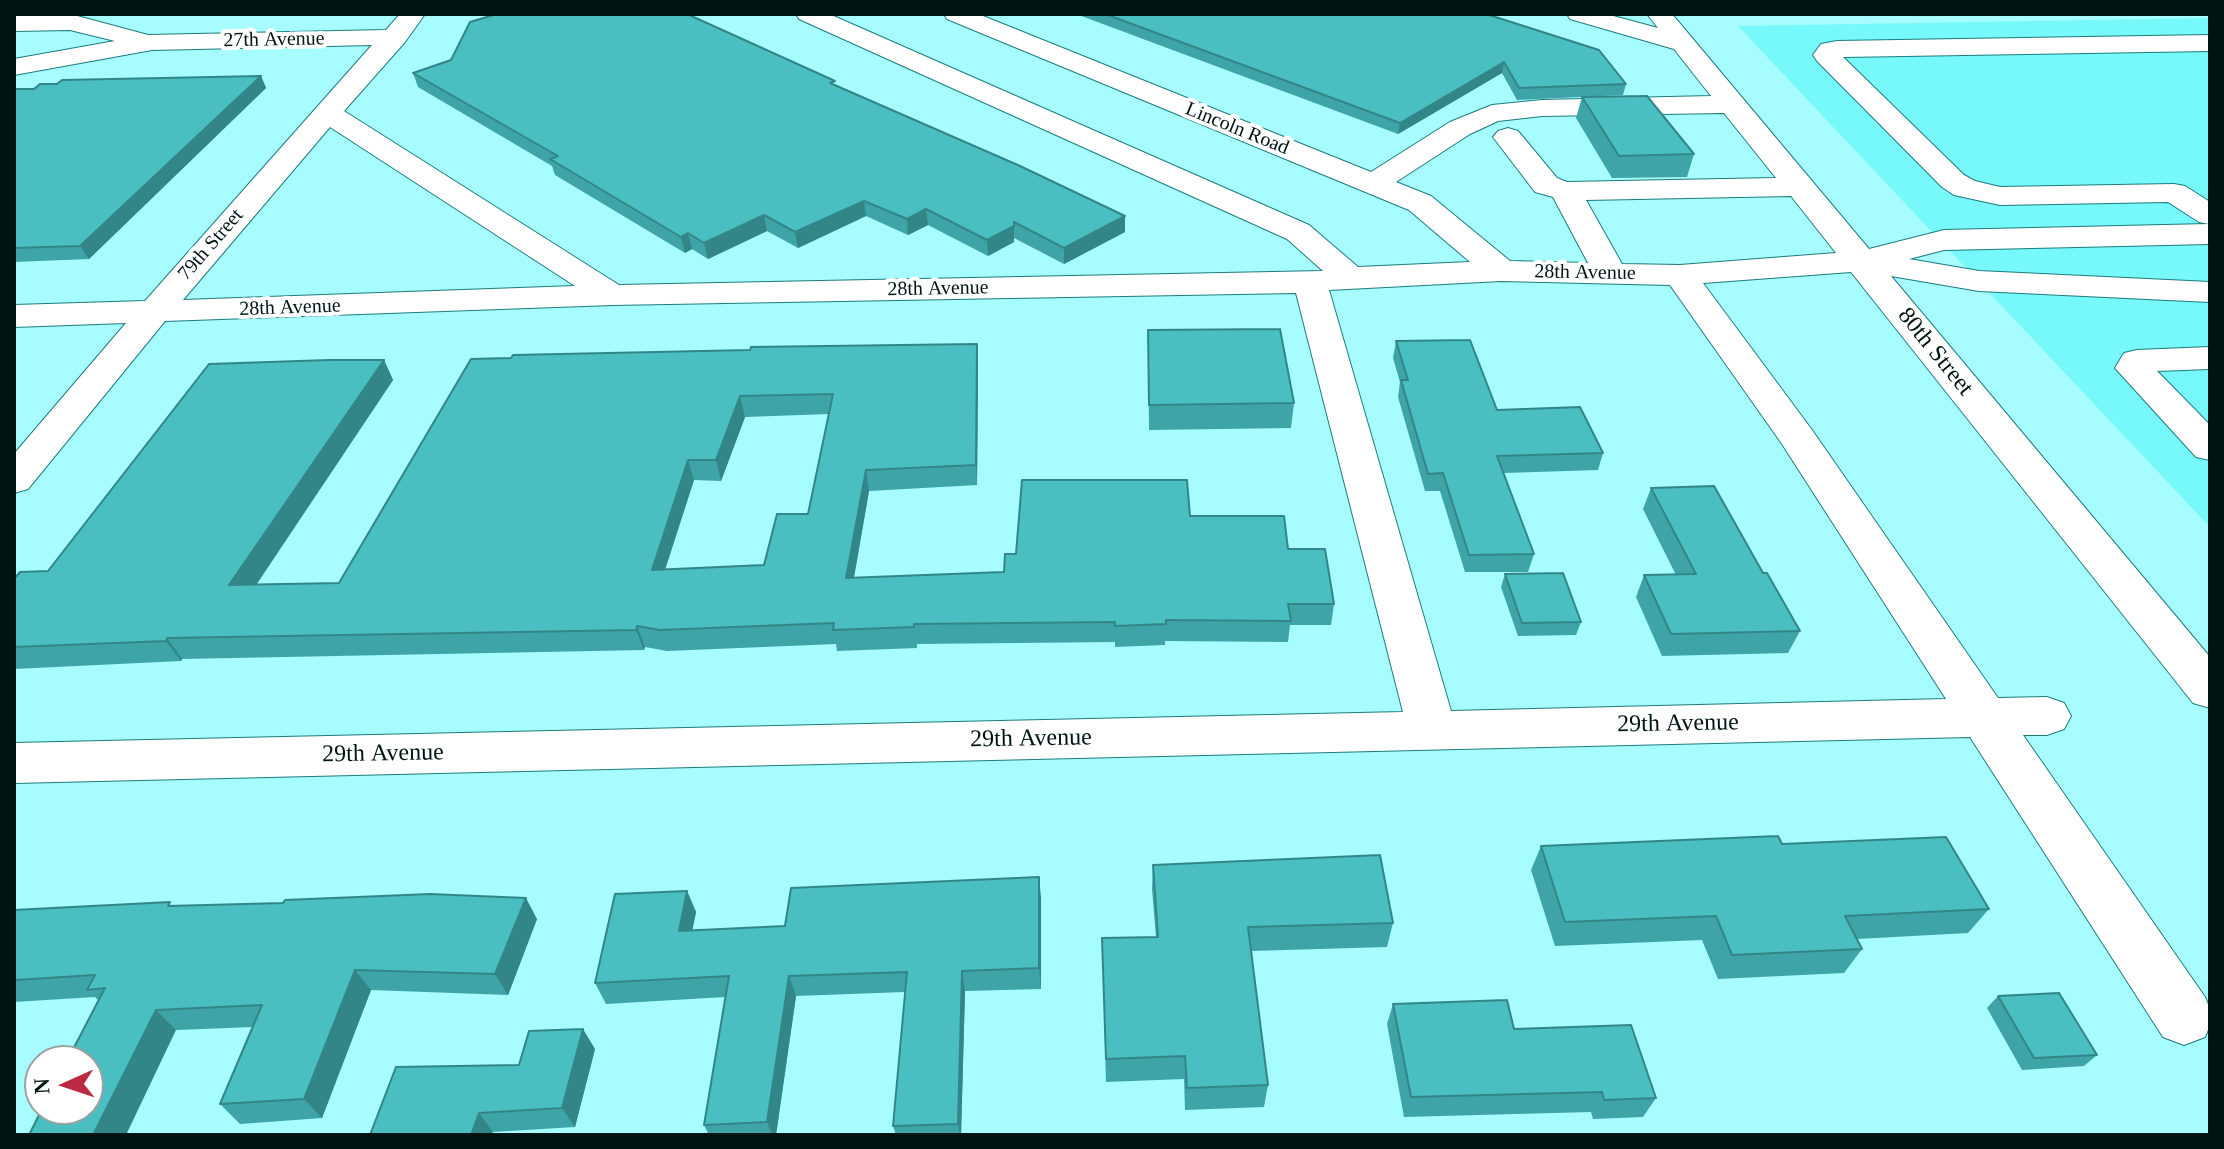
<!DOCTYPE html>
<html>
<head>
<meta charset="utf-8">
<style>
  body { margin:0 }
  #map { position:relative; width:2224px; height:1149px; overflow:hidden; background:#a6fcfe; font-family:Georgia,serif }
  canvas { display:block }
  .frame { position:absolute; inset:0; border:16px solid #001414; pointer-events:none }
  .north { position:absolute; left:24px; top:1045px; width:80px; height:80px; box-sizing:border-box; background:#fff; border:2px solid #99a1a1; border-radius:50%; rotate:267deg; font-size:22px; font-weight:700; line-height:32px; text-align:center; color:#001414 }
  .north::after { content:''; display:block; margin:auto; width:28px; height:36px; background:#bb2a42; clip-path:polygon(50% 0,100% 100%,50% 72%,0 100%) }
</style>
</head>
<body>
<div id="map">
<canvas width="2224" height="1149"></canvas>
<div class="frame"></div>
<div class="north">N</div>
</div>
<script>
const g = document.querySelector('canvas').getContext('2d');
g.lineJoin = 'round';
function fill(path, color) { g.fillStyle = color; g.fill(path, 'evenodd'); }
const poly = rows => new Path2D(rows.map(r => 'M' + r).join(''));
function stroke(path, color, width, dash) { g.strokeStyle = color; g.lineWidth = width; g.lineCap = dash ? 'butt' : 'round'; g.setLineDash(dash || []); g.stroke(path); }
function label(font, color, halo, rows, align = 'center') {
  g.font = font + ' Georgia,serif'; g.lineWidth = 8; g.setLineDash([]); g.textBaseline = 'middle'; g.strokeStyle = halo; g.fillStyle = color; for (const [text, x, y, turn = 0] of rows) {
    g.save(); g.translate(x, y); g.rotate((+turn || 0) * Math.PI / 180); g.textAlign = isNaN(turn) ? turn : align; if (halo) g.strokeText(text, 0, 0); g.fillText(text, 0, 0); g.restore();
  }
}
const built = poly([
  [2210,18,2210,527,1738,26]
]);
const minor = poly([
  [70,14,148,35,386,30,400,14,425,14,405,42,344,111,619,285,1323,271,1287,239,799,19,796,14,829,14,1309,225,1358,267,1470,262,1409,210,947,19,944,14,978,14,1371,172,1450,122,1492,105,1542,100,1711,96,1674,49,1570,19,1567,14,1606,14,1658,28,1647,14,1672,14,1869,249,1944,230,2209,224,2199,222,2168,202,2000,205,1954,195,1942,187,1817,61,1813,55,1821,44,1837,41,2210,35,2210,51,1843,57,1964,175,1975,181,2000,187,2174,184,2185,186,2210,202,2210,244,1944,250,1909,259,1979,271,2210,282,2210,302,1979,291,1891,276,2210,657,2210,708,2193,703,1851,272,1703,283,1812,430,1998,698,2047,697,2064,703,2071,716,2064,729,2047,735,2023,735,2205,997,2210,1009,2210,1025,2205,1037,2184,1045,2163,1037,1970,737,14,783,14,743,1403,712,1296,293,612,305,165,321,28,489,14,493,14,454,126,323,14,327,14,305,145,301,372,45,152,50,14,75,14,59,115,41,70,30,14,31,14,15,70,14],
  [1724,113,1776,178,1567,182,1557,178,1518,131,1508,128,1498,131,1493,137,1535,192,1553,197,1588,263,1510,261,1431,196,1396,182,1470,134,1498,121,1542,116,1724,113],
  [330,127,575,286,183,300,330,127],
  [1791,196,1836,253,1680,265,1622,264,1586,200,1791,196],
  [1501,281,1670,285,1782,444,1946,699,1451,711,1329,290,1501,281],
  [2210,347,2210,369,2157,371,2210,425,2210,460,2196,457,2115,368,2124,353,2137,350,2210,347]
]);
const wall = poly([
  [1076,14,1486,14,1626,84,1623,95,1517,100,1502,73,1398,134],
  [451,60,836,86,1125,216,1125,232,1064,264,1014,238,1014,242,988,256,928,225,908,235,866,216,798,248,767,231,708,259,692,249,685,253,555,175,552,166,418,87,413,73],
  [261,76,266,88,89,259,14,262,14,89],
  [1582,97,1694,154,1687,177,1612,178,1576,118],
  [1148,330,1294,403,1291,428,1149,430],
  [1396,341,1497,410,1603,453,1598,470,1504,473,1534,554,1528,572,1465,572,1440,491,1425,491,1398,397,1400,382,1393,358],
  [977,344,978,364,977,485,869,491,854,578,1004,572,1016,554,1190,516,1288,549,1334,604,1331,625,1290,625,1288,642,1165,641,1165,645,1115,647,1115,642,917,644,917,648,837,651,836,644,667,651,645,647,644,650,182,659,181,661,14,669,14,579,48,571,384,360,393,380,256,585,339,583,750,350],
  [829,414,808,514,764,565,665,570,694,480,721,481,745,417],
  [1651,488,1763,573,1800,631,1788,653,1662,656,1636,597,1644,575,1676,575,1643,509],
  [1505,574,1581,622,1576,635,1518,636,1501,587],
  [1782,844,1989,909,1968,933,1857,939,1862,949,1844,973,1718,979,1702,940,1555,946,1531,870,1541,846],
  [1153,865,1393,923,1387,947,1251,951,1268,1085,1264,1107,1185,1110,1184,1079,1106,1082,1102,938,1156,937,1152,889],
  [687,891,696,912,692,930,785,926,1041,898,1041,989,965,991,961,1135,896,1135,893,1126,905,992,796,996,776,1135,709,1135,704,1125,725,997,606,1004,595,983],
  [173,906,537,919,508,995,371,990,322,1118,240,1124,220,1104,253,1027,176,1030,98,1000,95,997,14,1002,14,910],
  [1998,996,2097,1055,2084,1066,2022,1070,1987,1008],
  [1393,1004,1514,1029,1656,1098,1643,1117,1593,1119,1591,1112,1404,1117,1387,1024],
  [595,1049,575,1127,493,1132,396,1067,519,1065]
]);
const shadedWall = poly([
  [1504,62,1502,73,1398,134,1400,123],
  [261,76,266,88,89,259,80,246],
  [864,201,866,216,798,248,795,232],
  [926,209,928,225,908,235,907,219],
  [764,215,767,231,708,259,704,243],
  [1125,216,1125,232,1064,264,1064,248],
  [1014,226,1014,242,988,256,987,240],
  [688,233,692,249,685,253,681,237],
  [977,344,978,364,977,485,976,465],
  [384,360,393,380,242,606,229,585],
  [740,396,745,417,721,481,716,460],
  [688,460,694,480,658,591,652,570],
  [866,470,869,491,850,599,846,578],
  [637,626,645,647,644,650,636,630],
  [167,638,182,659,181,661,166,641],
  [1039,877,1041,898,1041,989,1039,968],
  [687,891,696,912,688,952,679,931],
  [526,898,537,919,508,995,495,974],
  [355,970,371,990,322,1118,304,1099],
  [962,971,965,991,961,1135,960,1135,958,1124],
  [789,976,796,996,776,1135,772,1135,767,1122],
  [156,1010,176,1030,126,1135,93,1135],
  [583,1029,595,1049,575,1127,562,1108],
  [479,1113,493,1132,492,1135,471,1135]
]);
const building = poly([
  [497,14,687,14,835,81,830,83,1020,166,1125,216,1064,248,1014,222,1014,226,987,240,926,209,907,219,864,201,795,232,764,215,704,243,688,233,681,237,550,159,558,156,413,73,451,60,470,22,497,14],
  [1105,14,1486,14,1599,50,1626,84,1519,88,1504,62,1400,123,1105,14],
  [261,76,80,246,14,248,14,89,34,89,40,84,57,84,62,80,261,76],
  [1647,96,1694,154,1619,156,1582,97,1647,96],
  [1280,329,1294,403,1149,405,1148,330,1280,329],
  [1470,340,1497,410,1580,407,1603,453,1497,456,1534,554,1469,555,1443,473,1428,474,1401,380,1408,380,1396,341,1470,340],
  [977,344,976,465,866,470,846,578,1004,572,1005,554,1016,554,1022,480,1187,480,1190,516,1284,516,1288,549,1325,549,1334,604,1288,604,1291,621,1166,620,1166,624,1115,626,1115,622,914,624,914,627,833,630,834,623,660,630,637,626,636,630,167,638,166,641,14,647,14,579,20,572,48,571,209,364,329,360,384,360,229,585,339,583,471,359,511,358,513,355,750,350,751,347,977,344],
  [833,394,808,514,777,514,764,565,652,570,688,460,716,460,740,396,833,394],
  [1714,486,1763,573,1767,573,1800,631,1671,634,1644,575,1696,574,1651,488,1714,486],
  [1563,573,1581,622,1522,623,1505,574,1563,573],
  [1778,836,1782,844,1946,837,1989,909,1845,916,1862,949,1732,955,1716,916,1565,922,1541,846,1778,836],
  [1380,855,1393,923,1248,927,1268,1085,1187,1088,1185,1056,1106,1059,1102,938,1158,937,1153,865,1380,855],
  [1039,877,1039,968,962,971,958,1124,893,1126,907,972,789,976,767,1122,704,1125,729,976,595,983,615,894,687,891,679,931,785,926,791,888,1039,877],
  [430,894,526,898,495,974,355,970,304,1099,220,1104,262,1005,156,1010,93,1135,29,1135,42,1109,88,1109,88,1061,67,1061,105,988,87,990,95,975,14,980,14,910,170,902,168,906,283,903,285,900,430,894],
  [2059,993,2097,1055,2034,1058,1998,996,2059,993],
  [1507,1000,1514,1029,1631,1025,1656,1098,1604,1100,1602,1092,1411,1097,1393,1004,1507,1000],
  [583,1029,562,1108,479,1113,471,1135,370,1135,396,1067,519,1065,529,1031,583,1029]
]);
const farStreetnames = [
  ["27th Avenue",274,40,-1],
  ["Lincoln Road",1237,129,22],
  ["79th Street",211,245,-49],
  ["28th Avenue",1585,273,1],
  ["28th Avenue",938,289,-1],
  ["28th Avenue",290,308,-2]
];
const streetNames = [
  ["80th Street",1935,352,51],
  ["29th Avenue",1678,724,-1],
  ["29th Avenue",1031,739,-1],
  ["29th Avenue",383,754,-1]
];
fill(built, '#77f8fb');
stroke(minor, '#1d7c7e', 2);
fill(minor, '#fff');
fill(wall, '#3fa4a7');
fill(shadedWall, '#338688');
fill(building, '#49bfc2');
stroke(building, '#338688', 2);
label('20px', '#001414', '#fff', farStreetnames);
label('24px', '#001414', '#fff', streetNames);
</script>
</body>
</html>
